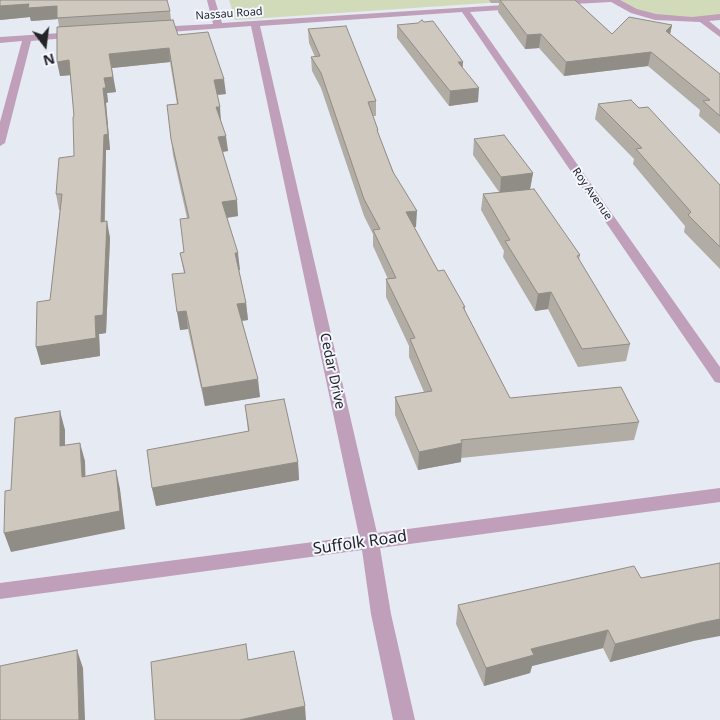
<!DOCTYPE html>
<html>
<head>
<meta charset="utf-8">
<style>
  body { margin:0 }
  #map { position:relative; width:720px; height:720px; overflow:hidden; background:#e6eaf3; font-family:"Noto Sans",sans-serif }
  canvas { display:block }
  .north { position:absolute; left:20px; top:20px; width:50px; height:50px; -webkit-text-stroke:4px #f4f7ff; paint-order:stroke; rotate:165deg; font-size:14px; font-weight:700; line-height:20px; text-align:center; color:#232427 }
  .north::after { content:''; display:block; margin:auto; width:18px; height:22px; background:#232427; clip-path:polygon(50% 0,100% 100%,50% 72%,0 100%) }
</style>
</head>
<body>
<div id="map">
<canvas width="720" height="720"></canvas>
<div class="north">N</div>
</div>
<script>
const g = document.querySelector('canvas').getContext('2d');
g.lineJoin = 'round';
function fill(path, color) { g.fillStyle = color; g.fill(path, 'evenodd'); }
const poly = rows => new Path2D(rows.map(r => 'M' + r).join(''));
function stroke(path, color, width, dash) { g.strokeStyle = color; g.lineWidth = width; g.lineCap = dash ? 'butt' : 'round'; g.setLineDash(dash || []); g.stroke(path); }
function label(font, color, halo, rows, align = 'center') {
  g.font = font + ' "Noto Sans",sans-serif'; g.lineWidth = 4; g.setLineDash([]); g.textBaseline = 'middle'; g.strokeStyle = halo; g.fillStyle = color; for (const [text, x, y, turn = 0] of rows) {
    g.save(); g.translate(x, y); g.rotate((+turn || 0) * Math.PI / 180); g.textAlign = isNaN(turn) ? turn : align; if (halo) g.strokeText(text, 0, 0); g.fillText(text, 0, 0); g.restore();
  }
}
const green = poly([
  [229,0,532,0,235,20],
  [617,0,720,0,720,16,690,19,641,12]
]);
const minor = poly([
  [207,0,215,0,222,23,520,4,520,8,517,9,470,12,720,367,720,383,715,382,462,12,260,26,377,533,720,488,720,502,380,548,391,614,415,720,393,720,371,614,362,550,0,599,0,583,359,536,251,26,156,33,152,30,156,27,213,24,207,0],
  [558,0,620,0,637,9,656,14,692,17,720,14,720,20,709,21,720,30,720,37,700,22,655,20,631,13,611,2,555,5,555,1,558,0],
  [76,32,79,33,79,37,31,41,5,143,0,146,0,122,22,41,0,43,0,37,76,32]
]);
const wall = poly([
  [0,0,170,11,171,20,178,35,226,94,217,95,221,122,228,151,223,152,238,216,227,218,240,270,239,270,246,303,248,320,242,321,260,397,205,406,188,329,180,330,184,273,180,253,184,252,187,218,173,155,167,105,177,104,170,62,112,68,116,92,107,93,108,102,106,103,110,150,106,150,105,222,110,238,106,333,99,334,100,356,41,365,50,300,60,210,59,210,56,194,74,156,74,116,70,75,60,76,59,27,58,19,31,21,30,17,0,20],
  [489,0,575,0,612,34,672,25,670,34,720,74,720,134,699,116,700,110,648,66,564,76,539,48,525,49,498,12,499,3,491,3],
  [397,25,462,67,478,102,449,106,397,38],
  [308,29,376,101,376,116,373,116,378,130,378,134,416,227,414,227,438,271,465,307,465,311,510,398,639,422,634,440,461,458,461,462,418,470,395,415,395,397,424,392,409,357,409,346,386,297,386,279,388,279,373,246,373,234,364,216,321,88,312,71,311,57,315,57,309,43],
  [598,104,639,108,720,185,720,269,684,232,685,226,633,164,634,159,595,119],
  [474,139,533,173,530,189,580,255,579,260,630,344,626,361,578,367,548,309,535,311,503,257,504,251,481,210,483,194,499,192,473,155],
  [245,405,298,462,299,480,156,506,152,488,248,431],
  [641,578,693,641,610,662,603,648,532,666,530,673,484,686,456,624,458,605]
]);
const shadedWall = poly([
  [29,4,57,6,58,19,31,21,30,17,0,20,0,6],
  [672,25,669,39,666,31],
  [541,34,539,48,525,49,527,35],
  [169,48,170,62,112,68,109,54],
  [651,52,648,66,564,76,566,62],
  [69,60,72,75,60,76,57,62],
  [458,62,463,62,462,76],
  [113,77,116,92,107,93,108,102,106,103,110,150,106,150,104,238,101,222,103,88,104,78],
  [224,79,226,94,215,95,214,80],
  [479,88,478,102,449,106,450,91],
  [216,107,220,107,221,122],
  [226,136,228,151,220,152,218,137],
  [533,173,530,189,500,193,501,177],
  [237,200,238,216,224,218,222,202],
  [417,211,416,227,406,229,406,212],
  [107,221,110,238,106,333,99,334,100,356,41,365,36,347],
  [235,253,238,253,240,270,236,270],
  [551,292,548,309,535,311,538,294],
  [246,303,248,320,239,321,237,304],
  [186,311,188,329,180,330,177,312],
  [258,379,260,397,205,406,202,388],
  [60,411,65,430,65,464,60,446],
  [80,443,85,461,86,495,82,477],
  [462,443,461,462,418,470,419,452],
  [298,462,299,480,156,506,152,488],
  [116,470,120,489,125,529,11,552,4,533],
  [720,619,720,636,693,641,610,662,615,644,700,623],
  [608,630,603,648,532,666,530,673,484,686,486,668,531,649],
  [77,650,83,668,85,720,79,720],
  [305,706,306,720,239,720]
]);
const building = poly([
  [0,0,167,0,170,11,57,18,57,6,28,8,29,4,0,6,0,0],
  [500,0,575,0,612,34,629,17,672,25,666,31,720,74,720,116,703,101,710,100,651,52,566,62,541,34,527,35,500,0],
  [173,20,178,35,208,32,224,79,214,80,220,107,216,107,226,136,218,137,237,200,222,202,238,253,235,253,246,303,237,304,258,379,202,388,186,311,177,312,172,274,185,273,180,253,184,252,180,219,189,218,171,139,167,105,178,104,169,48,109,54,113,77,104,78,106,88,103,88,108,134,104,135,101,222,107,221,103,315,95,316,96,338,36,347,37,302,50,300,62,194,56,194,59,158,74,156,73,117,74,116,69,60,57,62,57,27,173,20],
  [422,20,424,22,433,21,463,62,458,62,479,88,450,91,397,25,418,23,422,20],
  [346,26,376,101,368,102,378,130,377,130,393,172,417,211,406,212,438,271,444,270,465,307,463,307,510,398,621,387,639,422,461,440,462,443,419,452,395,397,432,391,410,339,415,338,386,279,396,278,373,230,380,229,364,199,321,73,311,57,320,56,308,29,346,26],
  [631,100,639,108,648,107,720,185,720,247,688,215,691,212,636,149,642,148,598,104,631,100],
  [504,135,533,173,501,177,474,139,504,135],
  [534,189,580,255,577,256,630,344,582,349,551,292,538,294,505,241,510,240,483,194,534,189],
  [284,399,298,462,152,488,147,450,249,431,245,405,284,399],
  [60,411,60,446,80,443,82,477,116,470,120,511,4,533,5,491,11,490,15,418,60,411],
  [720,563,720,619,700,623,615,644,608,630,531,649,534,655,486,668,458,605,634,566,641,578,720,563],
  [246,644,248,660,294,651,305,706,239,720,155,720,151,662,246,644],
  [77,650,79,720,0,720,0,666,77,650]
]);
const farStreetnames = [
  ["Nassau Road",229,14,-4],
  ["Roy Avenue",592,194,55]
];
const streetNames = [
  ["Cedar Drive",332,371,78]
];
const nearStreetnames = [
  ["Suffolk Road",360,543,-8]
];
fill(green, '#d2dbb9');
fill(minor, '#bf9fba');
fill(wall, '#b1aca4');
fill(shadedWall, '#908c86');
fill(building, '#cec8bf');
stroke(building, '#908c86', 1);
label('11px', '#232427', '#f4f7ff', farStreetnames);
label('14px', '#232427', '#f4f7ff', streetNames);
label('16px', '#232427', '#f4f7ff', nearStreetnames);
</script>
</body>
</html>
